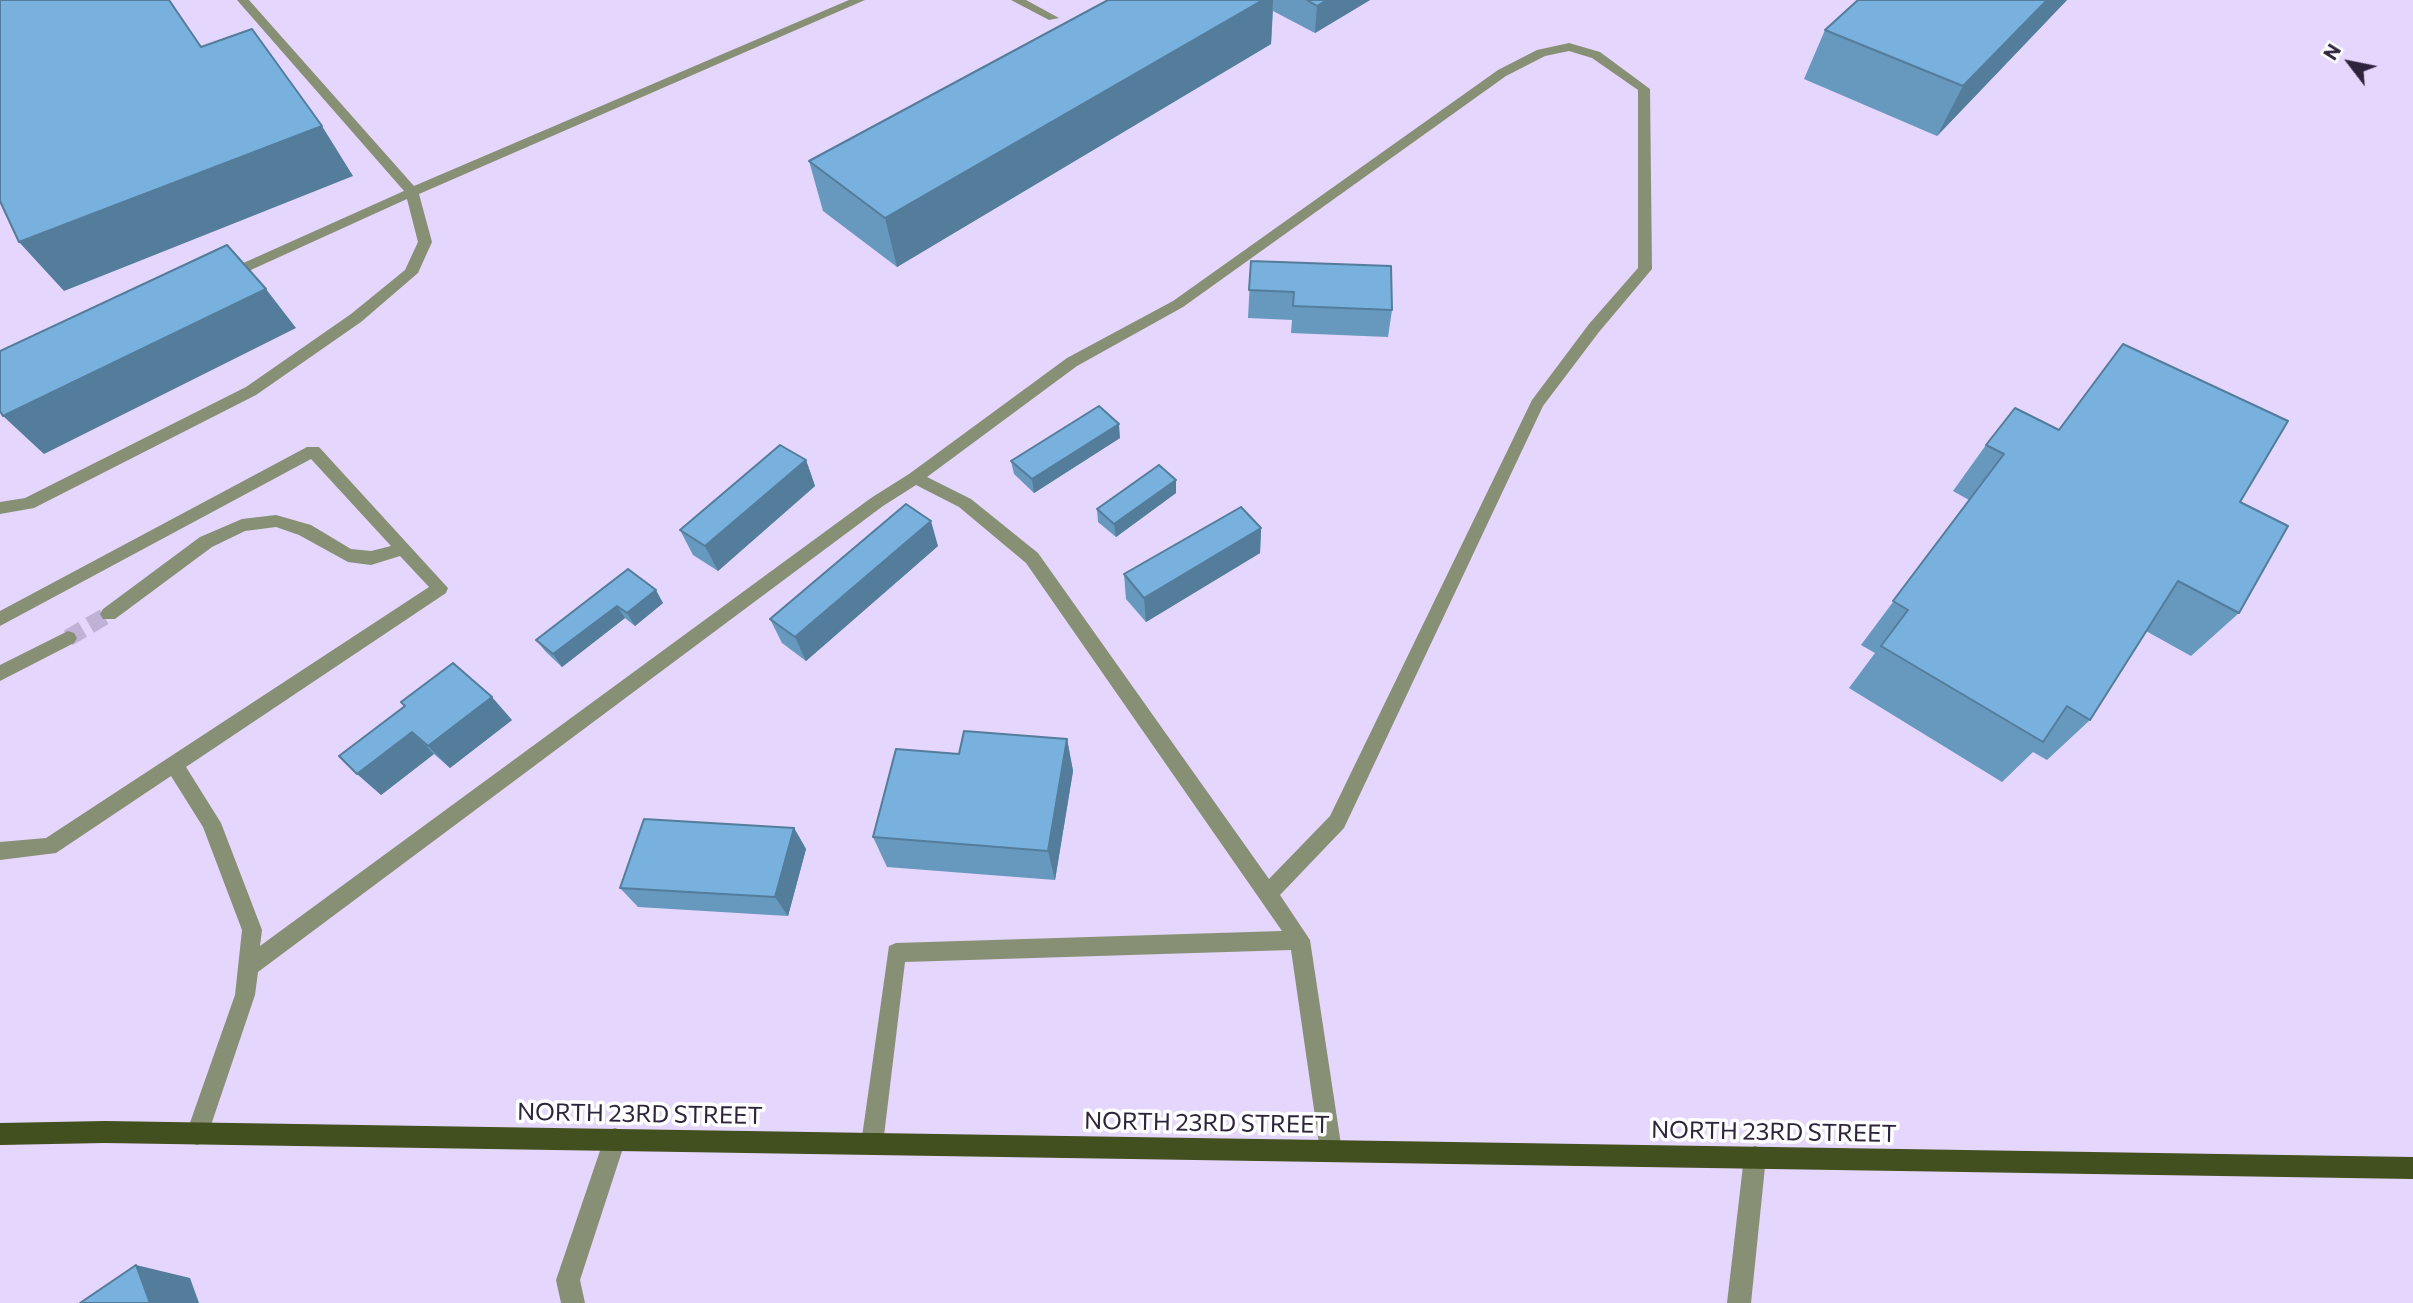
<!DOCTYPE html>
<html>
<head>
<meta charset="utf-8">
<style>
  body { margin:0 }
  #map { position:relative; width:2413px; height:1303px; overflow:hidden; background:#e4d6fc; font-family:Commissioner,sans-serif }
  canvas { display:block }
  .north { position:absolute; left:2315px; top:28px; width:70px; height:70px; -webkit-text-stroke:5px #fff; paint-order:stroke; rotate:302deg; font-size:19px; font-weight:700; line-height:28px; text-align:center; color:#2e243c }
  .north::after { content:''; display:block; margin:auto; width:24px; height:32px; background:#2e243c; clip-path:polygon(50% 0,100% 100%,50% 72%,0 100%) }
</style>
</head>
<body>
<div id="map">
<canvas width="2413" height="1303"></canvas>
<div class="north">N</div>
</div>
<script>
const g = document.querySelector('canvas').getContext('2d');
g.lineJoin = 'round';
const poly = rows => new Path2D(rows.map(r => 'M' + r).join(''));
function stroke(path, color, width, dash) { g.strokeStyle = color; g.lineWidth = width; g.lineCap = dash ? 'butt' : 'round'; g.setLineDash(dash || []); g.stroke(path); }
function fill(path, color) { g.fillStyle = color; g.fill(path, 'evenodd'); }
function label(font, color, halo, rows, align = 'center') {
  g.font = font + ' Commissioner,sans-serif'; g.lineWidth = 7; g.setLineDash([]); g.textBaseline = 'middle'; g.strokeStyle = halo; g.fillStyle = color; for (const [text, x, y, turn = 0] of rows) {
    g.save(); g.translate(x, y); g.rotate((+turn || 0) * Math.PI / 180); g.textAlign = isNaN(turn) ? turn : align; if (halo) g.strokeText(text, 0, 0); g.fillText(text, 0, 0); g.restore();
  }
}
const minorTunnel = poly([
  [68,638,109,614]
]);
const minor = poly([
  [237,0,249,0,414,186,849,0,865,0,419,194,432,242,418,273,361,322,256,395,34,508,0,514,0,502,25,498,246,387,351,314,405,270,418,242,407,199,231,279,221,279,221,273,404,191,237,0],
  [1011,0,1026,0,1059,18,1049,20,1011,0],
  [1569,43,1600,52,1650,89,1652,269,1599,332,1543,406,1344,828,1280,895,1310,940,1342,1151,1339,1159,1331,1162,1323,1159,1320,1151,1291,950,905,962,883,1144,880,1152,872,1155,864,1152,861,1144,889,946,896,943,1282,931,1026,563,959,507,916,485,883,506,258,972,255,995,208,1134,205,1142,197,1145,189,1142,186,1134,235,995,242,930,203,827,171,776,56,853,0,860,0,842,46,838,429,587,400,556,371,565,348,562,299,535,276,527,245,531,212,547,115,619,103,619,100,614,103,609,200,537,242,519,276,515,311,525,351,549,371,551,391,546,311,459,0,626,0,611,307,447,319,447,448,588,446,593,186,767,221,823,262,930,260,946,871,498,909,474,1067,358,1173,301,1498,70,1537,50,1569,43],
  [1569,51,1592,58,1638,90,1638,268,1589,324,1532,400,1330,816,1269,879,1038,553,971,499,927,477,1077,366,1183,307,1506,76,1545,56,1569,51],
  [68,631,74,633,77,638,74,643,0,681,0,665,68,631],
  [615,1128,623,1131,626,1139,580,1280,585,1303,561,1303,556,1280,604,1139,607,1131,615,1128],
  [1755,1146,1763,1149,1766,1157,1751,1303,1727,1303,1744,1157,1747,1149,1755,1146]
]);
const major = poly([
  [105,1121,2413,1157,2413,1179,105,1143,0,1145,0,1123,105,1121]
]);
const wall = poly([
  [1108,0,1370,0,1315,33,1273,11,1271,44,897,267,823,211,809,161],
  [2067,0,1937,136,1804,79,1825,30],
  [1251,261,1392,310,1388,337,1291,333,1292,320,1248,318],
  [2123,344,2240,502,2239,613,2191,656,2146,631,2090,720,2047,760,2033,752,2002,782,1849,688,1875,653,1861,645,1969,500,1953,491,1986,445,2058,430],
  [1120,438,1034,493,1014,474,1011,461],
  [806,460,815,486,718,571,693,555,680,530],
  [1176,480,1176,493,1116,537,1098,522,1097,509],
  [1261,528,1260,553,1146,622,1126,599,1124,574],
  [938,546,806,661,782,643,770,619],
  [628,569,663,603,635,626,625,618,562,667,546,652,536,640],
  [405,706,512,720,450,768,434,754,381,795],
  [1067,739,1073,771,1055,880,887,867,873,837,959,754],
  [794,828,806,849,788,916,638,907,620,888]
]);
const shadedWall = poly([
  [1263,0,1273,0,1271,44,897,267,885,218],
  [1327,0,1370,0,1315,33,1317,6],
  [2047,0,2067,0,1937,136,1963,86],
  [322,126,353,176,64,291,19,242],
  [266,289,296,328,44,454,3,416],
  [1119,424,1120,438,1034,493,1032,479],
  [806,460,815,486,718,571,705,546],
  [1176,480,1176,493,1116,537,1114,524],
  [931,521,938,546,806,661,795,637],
  [1261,528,1260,553,1146,622,1144,598],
  [656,590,663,603,635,626,627,613],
  [617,606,625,618,562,667,553,654],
  [492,697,512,720,450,768,428,746],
  [412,732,434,754,381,795,357,774],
  [1067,739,1073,771,1055,880,1048,851],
  [794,828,806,849,788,916,775,897],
  [136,1265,190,1278,199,1303,150,1303]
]);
const building = poly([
  [0,0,169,0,201,47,252,29,322,126,19,242,0,201,0,0],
  [1108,0,1263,0,885,218,809,161,1108,0],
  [1307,0,1327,0,1317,6,1307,0],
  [1858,0,2047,0,1963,86,1825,30,1858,0],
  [227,245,266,289,3,416,0,411,0,351,227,245],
  [1251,261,1391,266,1392,310,1293,306,1294,292,1249,290,1251,261],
  [2123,344,2288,421,2240,502,2288,526,2239,613,2178,581,2090,720,2067,706,2043,742,1881,646,1908,610,1893,601,2004,454,1986,445,2015,408,2059,430,2123,344],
  [1099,406,1119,424,1032,479,1011,461,1099,406],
  [780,445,806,460,705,546,680,530,780,445],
  [1159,465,1176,480,1114,524,1097,509,1159,465],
  [906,504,931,521,795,637,770,619,906,504],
  [1241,507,1261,528,1144,598,1124,574,1241,507],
  [628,569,656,590,627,613,617,606,553,654,536,640,628,569],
  [453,663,492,697,428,746,412,732,357,774,339,756,405,706,401,702,453,663],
  [964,731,1067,739,1048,851,873,837,896,749,959,754,964,731],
  [644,819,794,828,775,897,620,888,644,819],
  [136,1265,150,1303,80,1303,136,1265]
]);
const nearStreetnames = [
  ["NORTH 23RD STREET",640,1114,1],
  ["NORTH 23RD STREET",1207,1123,1],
  ["NORTH 23RD STREET",1774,1132,1]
];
stroke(minorTunnel, '#c0b2d6', 17, [17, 8]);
fill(minor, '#879075');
fill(major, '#424f1e');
fill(wall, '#6798be');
fill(shadedWall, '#547c9b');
fill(building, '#78b1dd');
stroke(building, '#547c9b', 2);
label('24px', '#2e243c', '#fff', nearStreetnames);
</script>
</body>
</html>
